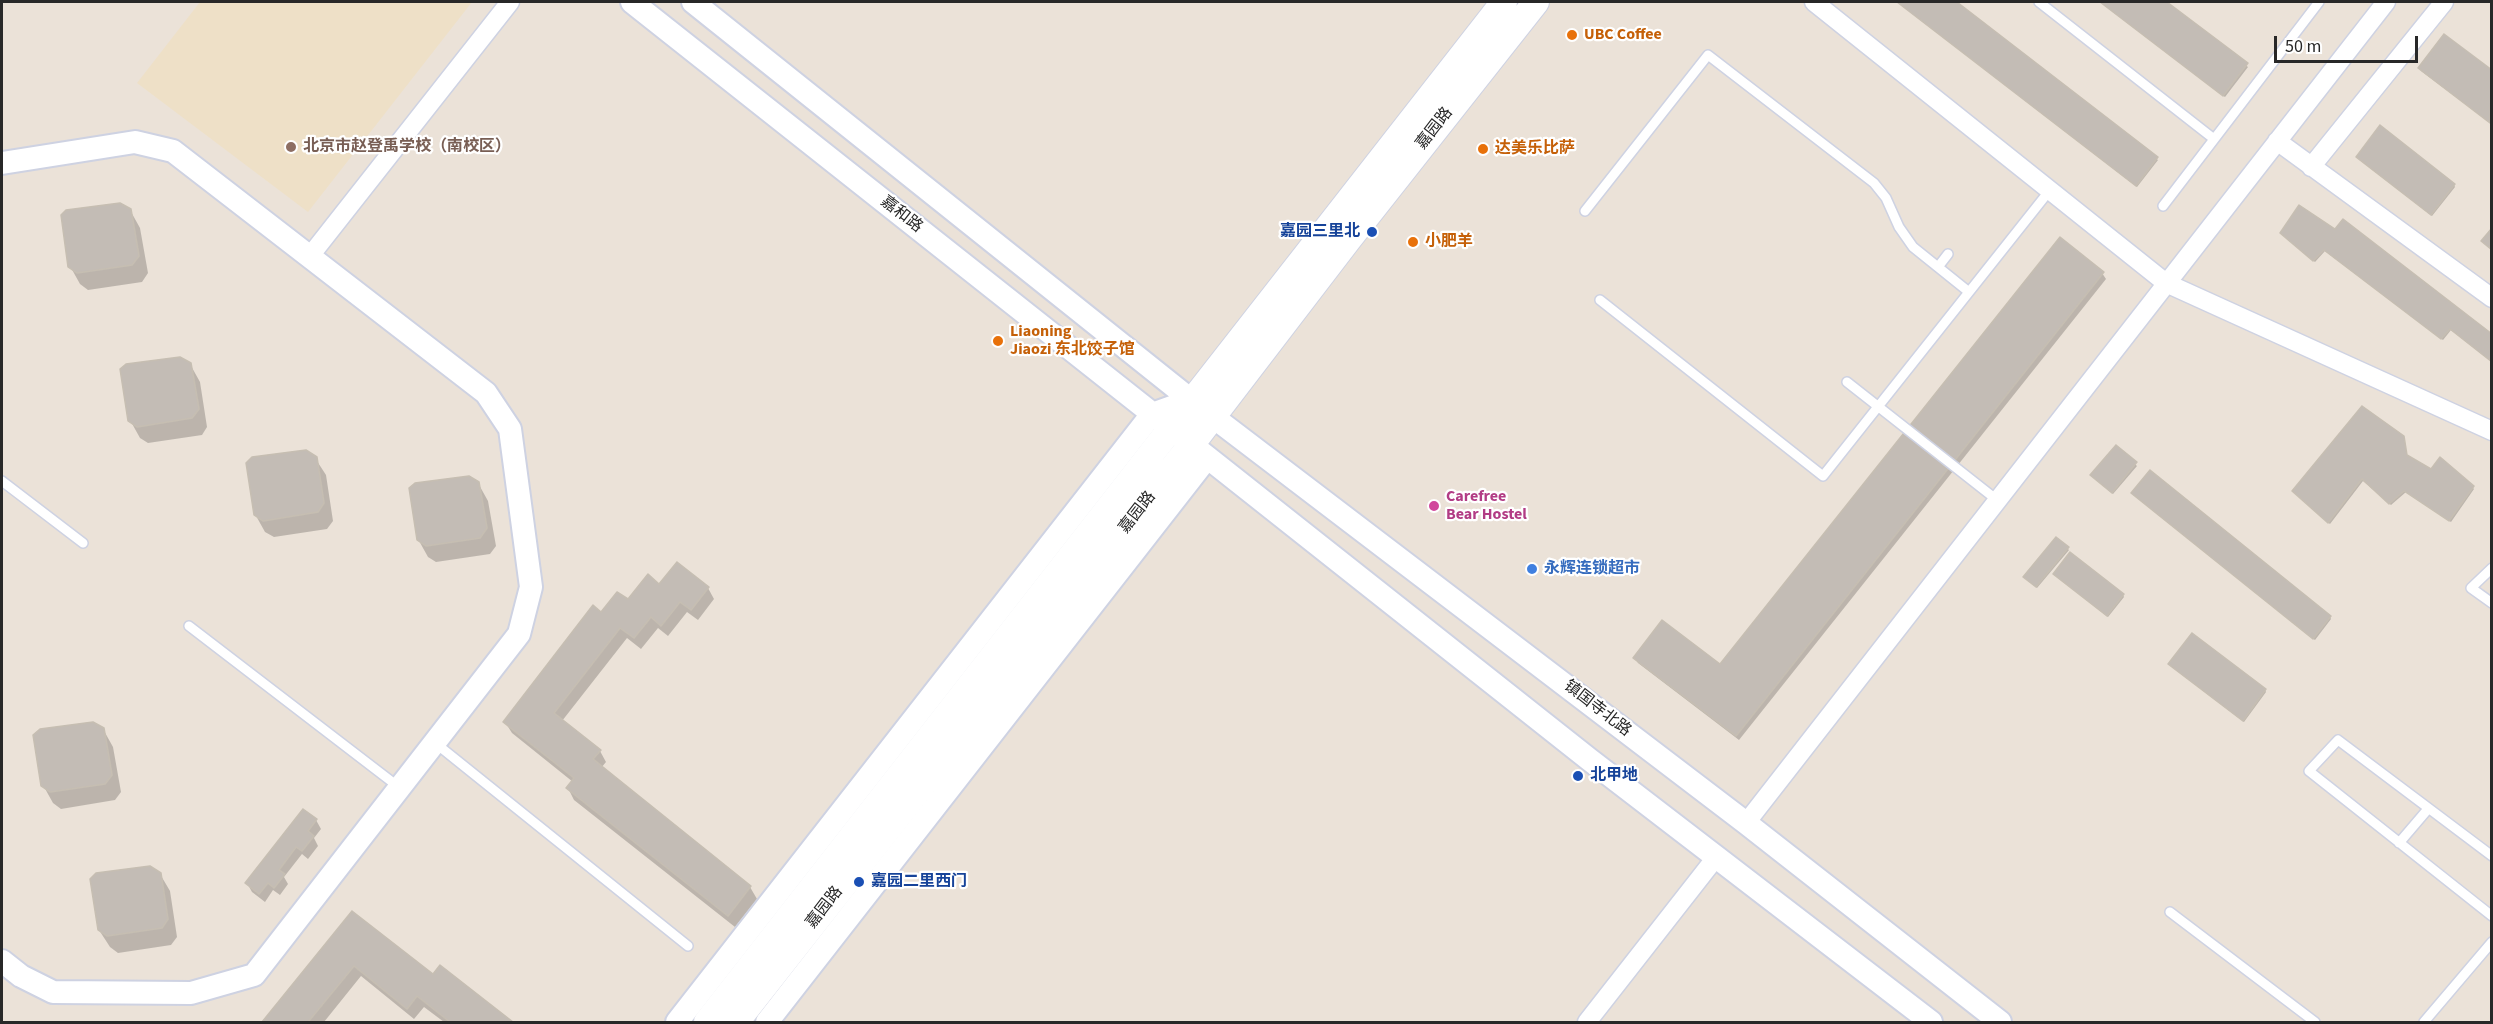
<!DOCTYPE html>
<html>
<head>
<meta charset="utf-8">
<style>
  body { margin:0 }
  #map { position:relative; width:2493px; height:1024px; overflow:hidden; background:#ebe2d8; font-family:"Source Sans 3",sans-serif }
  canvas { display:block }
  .frame { position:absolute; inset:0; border:3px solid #282828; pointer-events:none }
  .scale { position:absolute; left:2274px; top:36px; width:144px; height:27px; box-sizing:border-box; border:3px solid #282828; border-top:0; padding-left:8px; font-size:18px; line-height:21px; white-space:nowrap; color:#282828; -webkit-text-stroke:4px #fff; paint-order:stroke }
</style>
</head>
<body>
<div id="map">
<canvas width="2493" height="1024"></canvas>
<div class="frame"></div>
<div class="scale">50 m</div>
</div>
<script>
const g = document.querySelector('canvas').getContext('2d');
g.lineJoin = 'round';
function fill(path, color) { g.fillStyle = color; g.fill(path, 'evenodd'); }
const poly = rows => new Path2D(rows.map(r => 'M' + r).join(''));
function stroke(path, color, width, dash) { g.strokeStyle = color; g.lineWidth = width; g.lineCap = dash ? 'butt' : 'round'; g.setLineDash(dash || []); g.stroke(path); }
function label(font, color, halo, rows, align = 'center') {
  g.font = font + ' "Source Sans 3","Noto Sans SC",sans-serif'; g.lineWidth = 4.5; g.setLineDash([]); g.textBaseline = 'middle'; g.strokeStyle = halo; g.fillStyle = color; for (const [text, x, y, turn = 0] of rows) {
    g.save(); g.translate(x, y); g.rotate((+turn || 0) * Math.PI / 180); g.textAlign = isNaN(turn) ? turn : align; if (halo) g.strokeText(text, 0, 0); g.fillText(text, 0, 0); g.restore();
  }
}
const education = poly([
  [200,2,472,2,308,212,137,83]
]);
const shadow = poly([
  [1898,2,1955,2,2158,160,2137,187],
  [2100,2,2165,2,2248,67,2225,97],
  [2420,69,2492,72,2492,124,2421,71],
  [2359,159,2454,185,2455,187,2432,216],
  [2300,208,2492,362,2451,330,2443,340,2325,251,2315,262,2283,235],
  [130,210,140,228,148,273,142,282,88,290,80,284,70,266],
  [2102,273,2106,279,1739,740,1638,663,1635,658,1720,666],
  [190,364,200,382,207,427,202,435,148,443,140,438,130,420],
  [2116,447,2137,466,2113,494,2092,476],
  [2407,456,2431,471,2472,487,2474,489,2451,522,2406,492,2391,505,2363,481,2330,524,2295,493],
  [315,458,326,475,333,521,327,529,274,537,265,532,255,514],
  [478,483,488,501,496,546,490,554,436,562,428,557,418,539],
  [2133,494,2330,617,2331,619,2315,640],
  [2067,548,2069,550,2037,588,2026,579],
  [2054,574,2123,595,2124,597,2108,617],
  [660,586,708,588,714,599,698,620,687,612,668,636,658,628,641,649,627,638,562,721,600,751,606,762,601,768,750,887,757,899,735,927,574,800,568,788,573,782,512,733,505,722,628,601],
  [2192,635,2265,690,2266,692,2244,722,2171,666],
  [103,729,113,747,121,792,115,800,61,809,53,803,43,785],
  [303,811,316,820,321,829,314,838,318,846,308,859,302,854,284,877,288,884,280,895,273,890,265,902,252,892,247,883],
  [160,874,170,891,177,937,171,945,118,953,110,947,99,930],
  [352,913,433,976,441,967,510,1022,444,1022,424,1007,414,1019,361,976,324,1022,264,1022]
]);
const building = poly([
  [1897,2,1957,2,2158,157,2136,186,1897,2],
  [2100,2,2167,2,2248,63,2223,96,2100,2],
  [2444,34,2492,70,2490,123,2418,68,2444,34],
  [2380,125,2455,184,2431,215,2356,157,2380,125],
  [120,203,131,209,139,256,132,265,77,273,68,267,61,215,66,210,120,203],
  [2299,205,2335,229,2343,219,2492,334,2492,362,2450,329,2441,339,2324,250,2313,261,2280,233,2299,205],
  [2492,228,2492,250,2481,241,2492,228],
  [2060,237,2104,272,1736,736,1633,658,1662,620,1720,664,2060,237],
  [180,357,191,363,199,409,192,418,137,427,128,421,120,369,126,364,180,357],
  [2362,406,2404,436,2407,455,2431,469,2440,457,2474,486,2449,521,2404,491,2389,504,2362,479,2328,523,2292,491,2362,406],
  [2116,445,2137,462,2112,493,2090,475,2116,445],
  [306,450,317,457,324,503,318,512,263,521,254,515,246,463,252,457,306,450],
  [2150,470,2331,616,2313,639,2131,493,2150,470],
  [469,476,479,482,487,528,480,538,426,546,417,540,409,488,415,483,469,476],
  [2056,537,2069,547,2036,587,2023,577,2056,537],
  [2070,552,2124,594,2107,616,2053,574,2070,552],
  [677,562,709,587,691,610,680,602,661,626,651,617,634,638,620,628,554,713,601,750,593,759,751,886,728,916,566,788,574,778,503,722,593,605,601,612,617,592,628,599,648,574,659,584,677,562],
  [2192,633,2266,689,2243,721,2168,664,2192,633],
  [93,722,104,728,112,775,105,784,50,792,41,786,33,735,40,729,93,722],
  [303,809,317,819,308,831,314,836,302,851,296,847,279,870,285,874,274,888,268,883,259,894,245,883,303,809],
  [150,866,161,873,168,919,162,928,107,936,98,930,90,879,96,873,150,866],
  [352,911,433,974,440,965,513,1022,450,1022,417,996,407,1009,354,966,308,1022,262,1022,352,911]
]);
const service = poly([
  [2039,2,2214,139],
  [2163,206,2319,2],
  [1585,211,1708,55,1874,183,1886,198,1899,227,1913,247,1969,292],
  [1938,267,1948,254],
  [1600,300,1823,476,2050,190],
  [1847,382,1997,500],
  [2,481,83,543],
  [2492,568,2471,588,2492,603],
  [189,626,400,788],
  [434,742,688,946],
  [2399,843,2428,809],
  [2492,856,2338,740,2309,771,2492,916],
  [2170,912,2315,1022],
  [2424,1022,2492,942]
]);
const minor = poly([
  [1814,2,2166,283,2492,431],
  [2277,141,2492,298],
  [2311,167,2444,2],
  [310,256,510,2],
  [1746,823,2386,2],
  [1587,1022,1717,856]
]);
const tertiary = poly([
  [632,2,1590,760,1931,1022],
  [693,2,1191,400,1746,823,2000,1022],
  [2,163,135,142,173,151,486,393,510,429,531,587,519,634,254,975,191,993,53,992,21,976,2,961],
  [677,1022,1152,414,1191,400],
  [767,1022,1207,458]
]);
const secondary = poly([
  [707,1022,1504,2],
  [736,1022,1191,445,1348,240,1536,2]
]);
const markers = [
  [1572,35,6,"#e8710a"],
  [291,147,6,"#8d6e63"],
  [1483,149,6,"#e8710a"],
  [1372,232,6,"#1a4fb4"],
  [1413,242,6,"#e8710a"],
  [998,341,6,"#e8710a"],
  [1434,506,6,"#d1479c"],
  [1532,569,6,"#3f7fe0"],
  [1578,776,6,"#1a4fb4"],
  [859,882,6,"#1a4fb4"]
];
const foodNames = [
  ["UBC Coffee",1584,35],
  ["达美乐比萨",1495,149],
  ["小肥羊",1425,242],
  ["Liaoning",1010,332],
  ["Jiaozi 东北饺子馆",1010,350]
];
const streetNames = [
  ["嘉园路",1435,129,-52],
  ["嘉和路",901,215,38],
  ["嘉园路",1138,513,-52],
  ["镇国寺北路",1597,709,38],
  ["嘉园路",825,908,-52]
];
const educationNames = [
  ["北京市赵登禹学校（南校区）",303,147]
];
const transitNames = [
  ["嘉园三里北",1360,232,"right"],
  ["北甲地",1590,776],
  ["嘉园二里西门",871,882]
];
const hotelNames = [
  ["Carefree",1446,497],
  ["Bear Hostel",1446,515]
];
const shopNames = [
  ["永辉连锁超市",1544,569]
];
fill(education, '#eee0c7');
fill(shadow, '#0003');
fill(building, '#c3bcb5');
stroke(building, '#c6beb2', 1.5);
stroke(service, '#ced2e2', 12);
stroke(minor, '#ced2e2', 21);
stroke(tertiary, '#ced2e2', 26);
stroke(secondary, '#ced2e2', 28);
stroke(service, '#fff', 9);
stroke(minor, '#fff', 18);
stroke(tertiary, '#fff', 22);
stroke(secondary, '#fff', 26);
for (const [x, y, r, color] of markers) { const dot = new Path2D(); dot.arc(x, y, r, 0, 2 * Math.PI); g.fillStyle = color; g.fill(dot); stroke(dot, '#fff', 2); }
label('bold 16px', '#c56008', '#fff', foodNames, 'left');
label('16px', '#282828', '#fff', streetNames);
label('bold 16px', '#785e54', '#fff', educationNames, 'left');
label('bold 16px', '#164399', '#fff', transitNames, 'left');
label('bold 16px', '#b23c85', '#fff', hotelNames, 'left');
label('bold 16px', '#366cbe', '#fff', shopNames, 'left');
</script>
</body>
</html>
